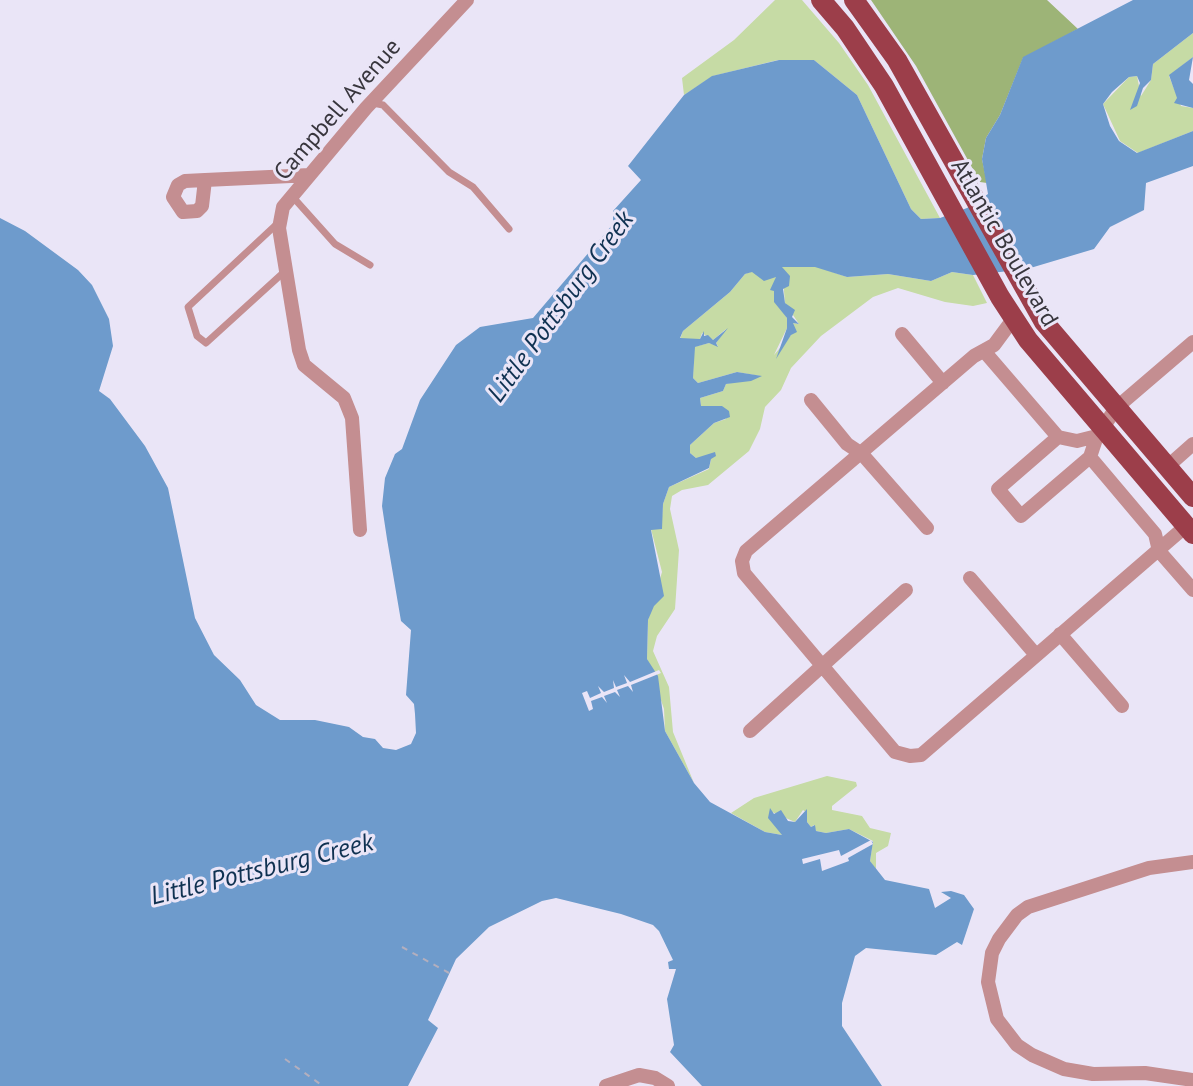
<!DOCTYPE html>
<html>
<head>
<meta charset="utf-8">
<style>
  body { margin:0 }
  canvas { display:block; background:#eae5f7 }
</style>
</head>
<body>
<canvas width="1193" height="1086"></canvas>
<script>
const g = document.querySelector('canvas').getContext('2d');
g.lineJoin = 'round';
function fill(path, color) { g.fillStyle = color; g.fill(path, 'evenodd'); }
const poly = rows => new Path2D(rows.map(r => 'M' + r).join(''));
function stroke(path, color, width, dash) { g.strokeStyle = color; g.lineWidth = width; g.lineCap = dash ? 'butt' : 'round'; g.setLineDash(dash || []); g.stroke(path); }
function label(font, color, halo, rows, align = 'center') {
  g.font = font + ' "PT Sans",sans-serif'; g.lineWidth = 6; g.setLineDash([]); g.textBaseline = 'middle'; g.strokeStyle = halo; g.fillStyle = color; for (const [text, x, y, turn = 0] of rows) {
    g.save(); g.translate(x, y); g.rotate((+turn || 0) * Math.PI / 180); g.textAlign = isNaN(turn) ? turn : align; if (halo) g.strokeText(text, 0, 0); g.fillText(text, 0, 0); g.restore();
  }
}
const green = poly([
  [775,0,802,0,839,43,868,85,940,218,921,219,911,209,857,95,814,60,778,60,713,76,684,95,682,78,734,40],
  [1193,33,1193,57,1169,76,1181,106,1193,108,1193,131,1138,153,1120,141,1103,104,1129,77,1137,76,1141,96,1151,80,1153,64],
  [815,266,847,277,888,274,931,281,952,272,973,275,987,303,973,306,945,302,898,288,873,297,821,336,791,368,781,390,765,407,760,429,749,451,708,485,682,490,672,496,670,509,679,550,675,609,657,636,653,651,669,687,673,732,694,783,665,731,664,709,647,659,648,620,662,572,651,529,661,529,663,504,669,487,709,469,711,459,696,458,690,453,690,445,714,423,726,419,722,406,701,406,700,398,723,391,726,384,760,376,737,372,698,383,693,378,694,347,709,343,718,346,716,343,726,329,713,340,702,333,700,339,680,339,683,331,730,292,745,274,753,271,776,277,774,294,787,318,787,328,774,355,791,335,793,323,799,324,785,303,782,267],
  [827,776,856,782,857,786,832,806,832,810,862,816,870,828,891,833,888,846,876,853,876,871,870,861,873,841,849,829,826,833,816,831,814,825,811,827,807,822,807,813,803,810,795,822,772,812,782,835,765,832,731,813,754,798]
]);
const forest = poly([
  [871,0,1047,0,1078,29,1023,58,1000,115,986,138,982,159,987,183,980,182,916,66]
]);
const water = poly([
  [1133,0,1193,0,1193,33,1153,64,1151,80,1143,88,1137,106,1130,110,1140,83,1137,76,1129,77,1112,92,1103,104,1110,126,1119,141,1137,153,1193,131,1193,166,1146,183,1144,210,1110,227,1094,249,1027,269,973,275,952,272,931,281,888,274,847,277,815,267,782,267,790,276,789,286,783,289,785,303,795,310,792,317,799,324,793,323,797,332,791,335,776,359,787,328,787,318,774,302,774,291,770,290,776,277,764,281,752,272,745,274,730,292,683,331,680,338,700,339,704,331,704,336,708,335,713,340,728,328,716,343,718,347,709,343,695,347,693,378,698,383,737,372,762,376,751,381,726,384,723,391,700,398,701,406,722,406,729,411,730,417,714,423,690,445,690,453,696,458,715,452,716,456,711,459,709,468,669,487,663,504,662,529,651,530,664,596,654,606,648,620,647,659,658,676,665,731,694,783,710,802,765,832,782,835,768,818,770,808,774,814,781,810,788,821,795,822,807,809,807,822,811,827,815,825,816,831,826,833,849,829,873,842,870,861,885,880,929,889,935,908,951,898,941,892,951,891,964,895,974,909,962,945,957,942,936,955,866,948,855,956,842,1003,842,1026,882,1086,702,1086,670,1052,674,1045,667,999,676,969,669,969,668,962,673,960,659,931,653,925,621,914,556,898,542,901,489,927,456,959,428,1020,438,1028,408,1086,0,1086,0,218,25,231,78,270,92,285,109,319,113,346,99,391,110,399,145,446,168,488,195,618,214,655,240,680,256,705,280,720,315,720,349,727,363,737,375,739,383,748,396,750,411,744,416,733,415,714,414,704,406,695,411,630,401,621,387,539,382,506,385,478,395,454,402,449,420,400,456,345,480,327,533,318,613,224,613,211,641,180,628,166,684,95,712,76,779,60,814,60,857,95,911,209,921,219,940,218,967,208,988,194,982,159,986,138,1000,115,1023,57],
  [1193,57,1189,80,1193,84,1193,108,1174,103,1177,98,1169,75]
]);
const pier = poly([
  [659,670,661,673,631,685,633,692,628,686,617,690,620,697,615,692,604,696,607,703,602,697,591,701,593,709,589,711,582,693,587,691,590,698,601,693,598,686,604,692,614,688,613,680,616,687,627,683,624,675,630,682],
  [871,840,873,844,848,858,849,861,822,871,820,859,803,864,802,859,839,850,841,856]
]);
const path = poly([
  [402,947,449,973],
  [285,1059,323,1086]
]);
const lane = poly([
  [373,103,383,105,449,172,473,187,509,229],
  [292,196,335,244,370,265],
  [278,223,188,307,197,336,206,343,284,272]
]);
const street = poly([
  [205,180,202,206,197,211,183,212,173,197,178,185,185,181,205,180,291,176,309,175],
  [1014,318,994,345,974,356,746,551,742,561,744,573,895,752,910,756,921,755,1186,526],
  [902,334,943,383],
  [984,351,1058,437,1077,441,1097,436,1090,457,1021,516,998,489,1058,437],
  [811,400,847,444,862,454,927,528],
  [1098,435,1116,408,1193,342],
  [1090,457,1155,534,1159,551,1193,590],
  [1167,467,1193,444],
  [360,530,352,418,344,398,304,365,299,350,279,228,283,207,366,108,467,0],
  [970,578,1036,655],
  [1060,634,1122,706],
  [750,731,906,590],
  [1193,862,1149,868,1028,907,1017,915,999,939,992,953,988,982,997,1019,1017,1045,1032,1055,1064,1069,1093,1074,1145,1073,1193,1080],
  [606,1086,639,1075,655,1078,668,1086]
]);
const primary = poly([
  [821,0,845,28,884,86,1000,297,1028,340,1193,534],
  [854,0,897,60,1044,322,1193,497]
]);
const streetNames = [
  ["Campbell Avenue",338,110,-49],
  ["Atlantic Boulevard",1004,243,60]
];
const waterNames = [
  ["Little Pottsburg Creek",561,307,-54],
  ["Little Pottsburg Creek",262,870,-14]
];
fill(green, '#c6dba5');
fill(forest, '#9db477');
fill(water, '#6e9bcc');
fill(pier, '#eae5f7');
stroke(path, '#b3afbe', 2, [6, 6]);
stroke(lane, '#c48e91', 7);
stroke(street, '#c48e91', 14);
stroke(primary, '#9c3e4a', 20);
label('24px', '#38363d', '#eae5f7', streetNames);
label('italic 26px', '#0f3151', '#eae5f7', waterNames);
</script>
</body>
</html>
